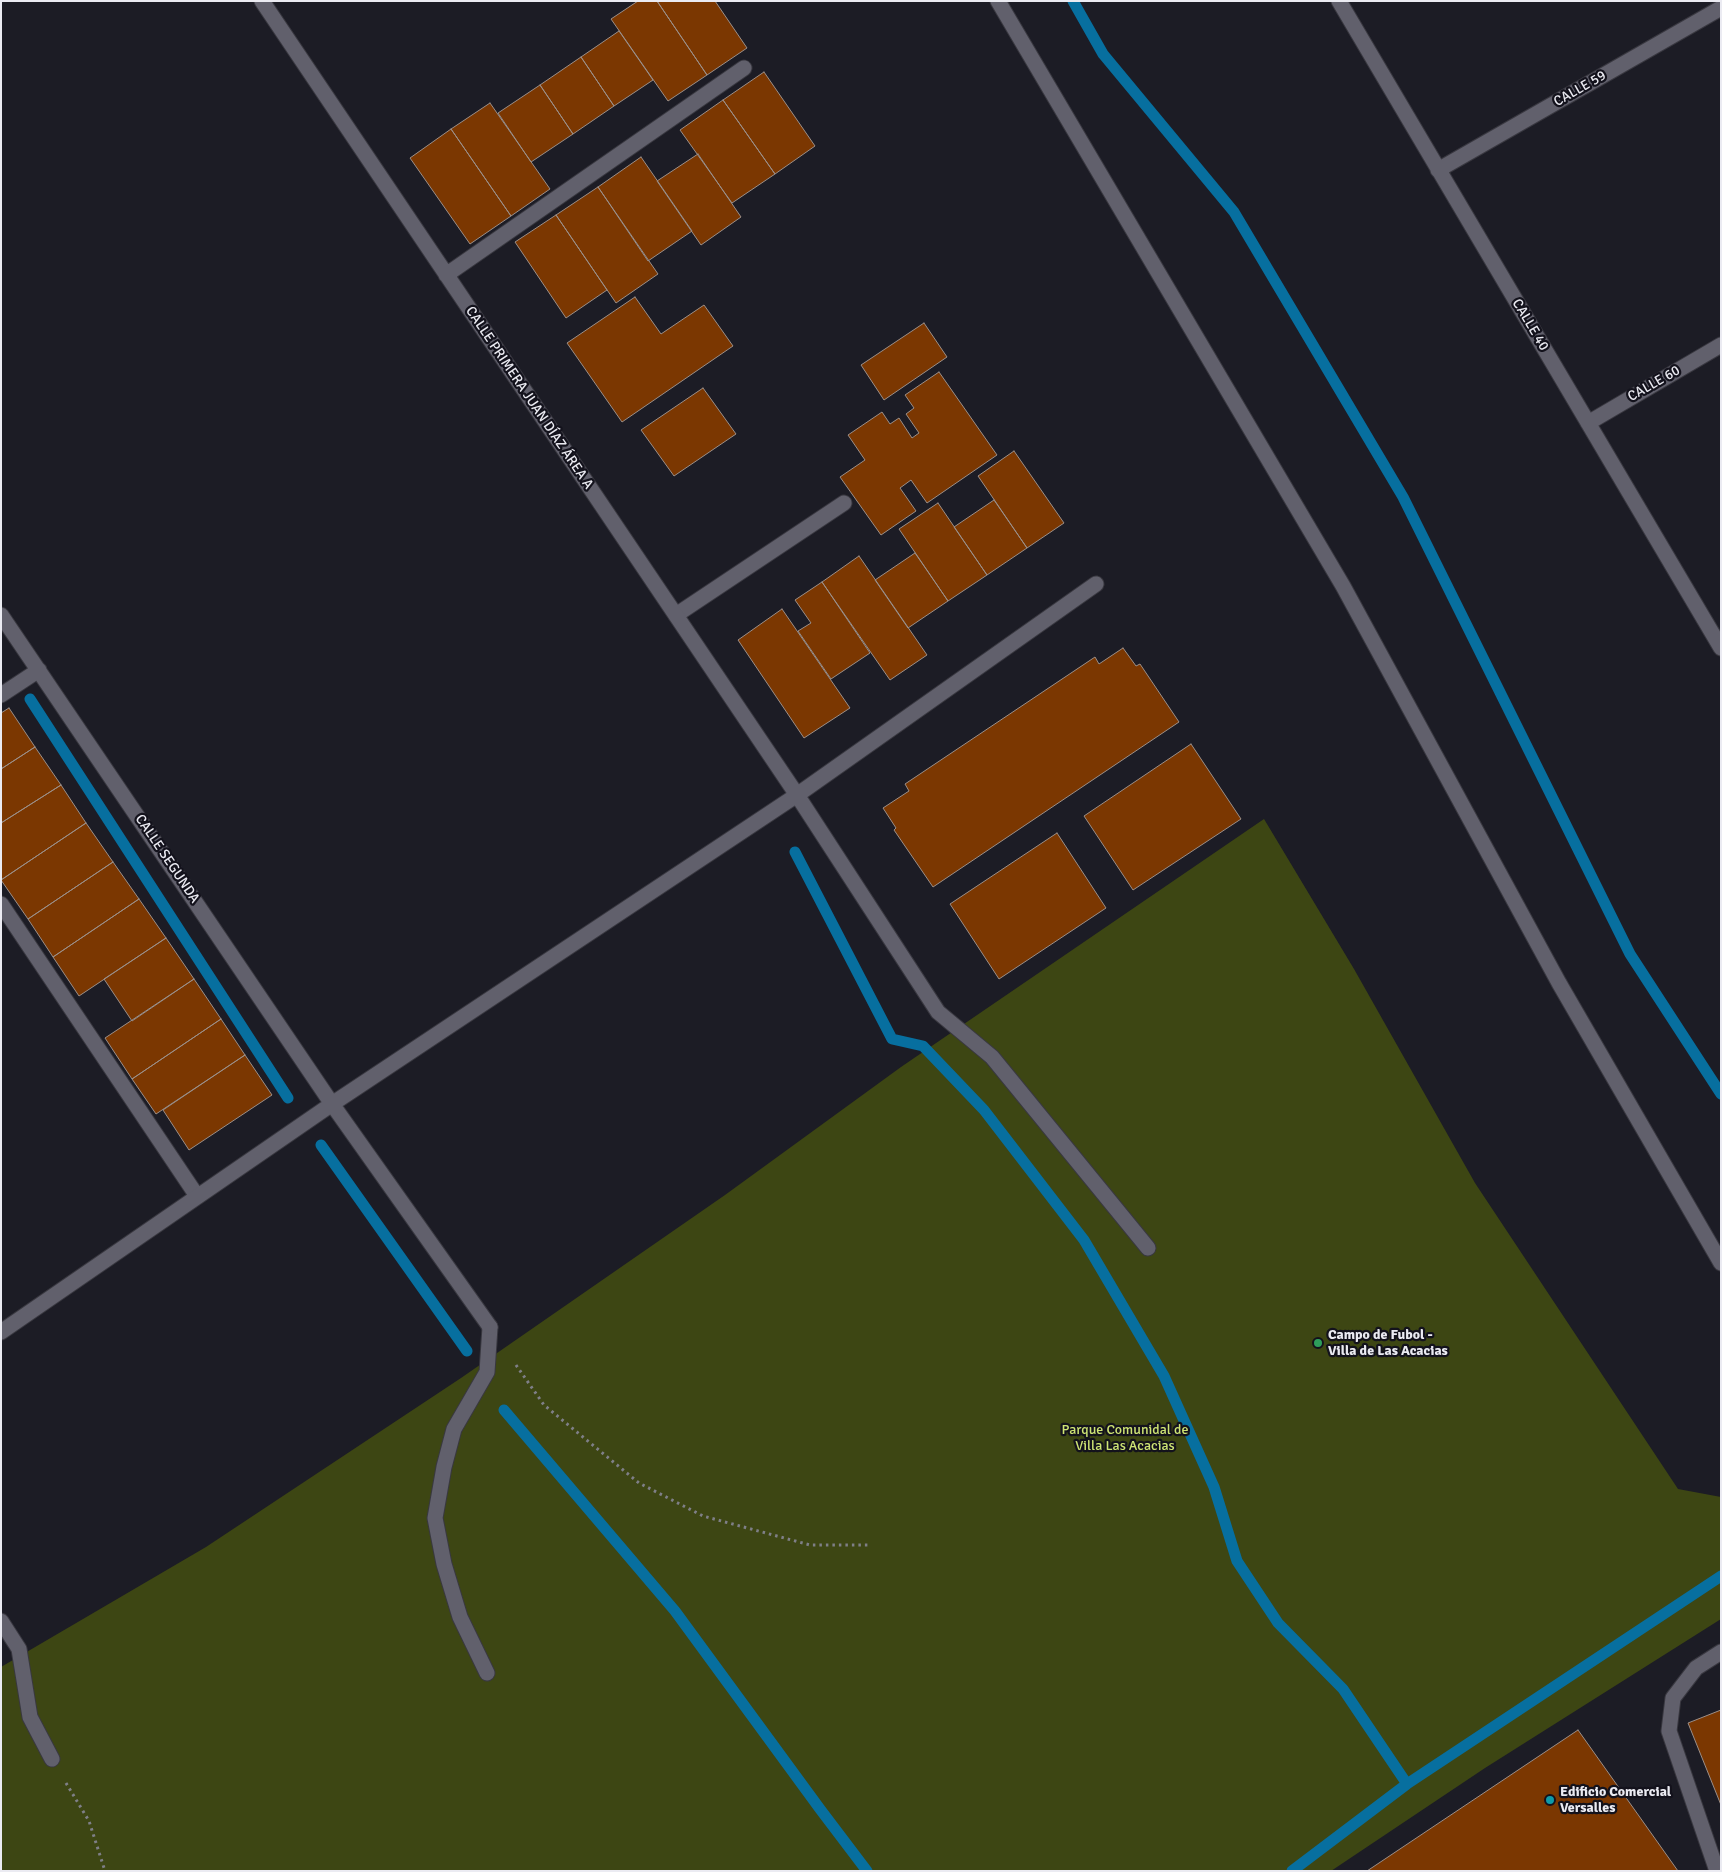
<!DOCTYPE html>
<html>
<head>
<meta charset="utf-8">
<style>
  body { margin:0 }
  #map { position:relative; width:1722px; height:1872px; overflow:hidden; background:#1c1c25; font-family:Signika,sans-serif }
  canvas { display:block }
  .frame { position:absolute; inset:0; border:2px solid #ebebf2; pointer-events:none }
</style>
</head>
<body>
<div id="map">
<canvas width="1722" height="1872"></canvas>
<div class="frame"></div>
</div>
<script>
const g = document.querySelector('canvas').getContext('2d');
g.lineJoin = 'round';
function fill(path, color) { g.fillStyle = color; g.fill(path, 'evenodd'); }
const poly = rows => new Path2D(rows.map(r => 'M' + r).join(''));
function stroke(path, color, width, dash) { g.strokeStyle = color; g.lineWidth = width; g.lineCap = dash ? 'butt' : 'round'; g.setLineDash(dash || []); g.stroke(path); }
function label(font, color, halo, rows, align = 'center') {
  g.font = font + ' Signika,sans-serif'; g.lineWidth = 4.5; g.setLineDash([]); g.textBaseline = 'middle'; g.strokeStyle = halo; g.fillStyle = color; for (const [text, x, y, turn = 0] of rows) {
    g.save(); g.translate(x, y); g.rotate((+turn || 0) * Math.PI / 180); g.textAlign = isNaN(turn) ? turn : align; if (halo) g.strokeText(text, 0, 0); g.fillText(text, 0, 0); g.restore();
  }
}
const green = poly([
  [1264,819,1354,969,1475,1183,1678,1489,1721,1497,1721,1619,1485,1768,1331,1871,1,1871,1,1667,206,1547,461,1378,725,1195,901,1067]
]);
const stream = poly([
  [1073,1,1103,54,1234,212,1403,497,1630,954,1721,1094],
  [30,699,288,1098],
  [795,852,892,1039,923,1046,984,1110,1084,1240,1164,1376,1214,1487,1237,1561,1278,1623,1343,1689,1407,1784],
  [321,1145,467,1351],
  [504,1410,675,1611,820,1809,867,1871],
  [1292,1871,1407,1784,1721,1576]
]);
const building = poly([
  [638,1,657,1,707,75,668,101,611,19,638,1],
  [657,1,715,1,747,48,707,75,657,1],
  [619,31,653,80,614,106,581,57,619,31],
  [581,57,614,106,573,134,540,85,581,57],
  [764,72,815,146,775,174,723,100,764,72],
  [540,85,573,134,531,162,498,113,540,85],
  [723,100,775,174,732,203,680,130,723,100],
  [490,103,550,189,511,216,451,129,490,103],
  [451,129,511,216,470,244,410,158,451,129],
  [698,154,741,217,701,245,657,181,698,154],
  [641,157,692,231,648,261,598,187,641,157],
  [598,187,658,274,616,303,556,215,598,187],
  [556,215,607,290,566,318,515,242,556,215],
  [635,297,661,334,704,305,733,346,622,422,567,343,635,297],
  [924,323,947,357,884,400,861,365,924,323],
  [939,372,997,455,927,503,911,480,900,488,916,511,881,535,840,477,865,460,848,435,882,412,890,424,899,418,912,438,919,433,906,414,914,408,905,395,939,372],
  [703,388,736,434,674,476,641,430,703,388],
  [1014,451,1064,523,1027,548,978,476,1014,451],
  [994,500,1027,548,987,575,954,527,994,500],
  [938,503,987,575,948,601,899,529,938,503],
  [915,553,948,601,908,628,875,580,915,553],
  [859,556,927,655,890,680,822,582,859,556],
  [822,582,870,653,831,679,798,631,811,623,795,600,822,582],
  [782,609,850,708,804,738,738,640,782,609],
  [1123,648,1136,666,1140,664,1179,722,933,887,894,830,896,828,883,808,909,791,905,784,1095,657,1099,664,1123,648],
  [9,708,35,747,1,769,1,713,9,708],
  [1191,744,1241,819,1133,890,1084,816,1191,744],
  [35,747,61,785,1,823,1,769,35,747],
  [61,785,86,823,1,880,1,823,61,785],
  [86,823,113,862,28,919,1,880,86,823],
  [1057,833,1106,908,999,979,950,904,1057,833],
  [113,862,139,899,53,957,28,919,113,862],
  [139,899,166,938,79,996,53,957,139,899],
  [166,938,194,979,132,1021,104,979,166,938],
  [194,979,221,1019,132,1079,105,1038,194,979],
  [221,1019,245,1055,156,1114,132,1079,221,1019],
  [245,1055,272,1095,189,1150,163,1110,245,1055],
  [1721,1710,1721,1805,1688,1723,1721,1710],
  [1578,1730,1678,1871,1367,1871,1578,1730]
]);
const path = poly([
  [516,1365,544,1405,639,1483,703,1516,810,1545,868,1545],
  [66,1783,89,1821,105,1871]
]);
const lane = poly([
  [676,615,844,503],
  [1,904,197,1196],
  [1,1621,19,1649,30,1717,52,1759],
  [487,1673,460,1617,444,1564,435,1518,444,1467,454,1429,487,1372,490,1327],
  [1717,1871,1669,1731,1673,1698,1696,1668,1721,1652]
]);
const street = poly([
  [262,1,797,795,938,1012,992,1057,1148,1248],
  [998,1,1343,586,1559,983,1721,1263],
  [1339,1,1721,648],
  [1438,170,1721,8],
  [446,275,744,68],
  [1588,423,1721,345],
  [1,615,332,1104,490,1327],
  [1,695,39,670],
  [1,1332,332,1104,797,795,1096,584]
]);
const markers = [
  [1318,1343,5,"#2e9e5b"],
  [1550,1800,5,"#0f9aa8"]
];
const streetNames = [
  ["CALLE 59",1580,89,-30],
  ["CALLE 40",1530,325,59],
  ["CALLE 60",1654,384,-30],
  ["CALLE PRIMERA JUAN DÍAZ ÁREA A",529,398,56],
  ["CALLE SEGUNDA",167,859,56]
];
const poiNames = [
  ["Campo de Fubol -",1328,1335],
  ["Villa de Las Acacias",1328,1351],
  ["Edificio Comercial",1560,1792],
  ["Versalles",1560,1808]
];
const parkNames = [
  ["Parque Comunidal de",1125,1430],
  ["Villa Las Acacias",1125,1446]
];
fill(green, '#3d4613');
stroke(stream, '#076f9f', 11);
fill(building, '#7b3701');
stroke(building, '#9c8f88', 1);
stroke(lane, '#393840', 17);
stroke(street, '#393840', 17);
stroke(path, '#7f7f87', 3, [2.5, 4]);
stroke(lane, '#61606c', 15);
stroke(street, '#61606c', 15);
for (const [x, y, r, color] of markers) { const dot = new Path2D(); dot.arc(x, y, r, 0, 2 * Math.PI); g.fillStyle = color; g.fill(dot); stroke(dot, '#13121c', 2); }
label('14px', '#ebebf2', '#13121c', streetNames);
label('bold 14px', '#ebebf2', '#13121c', poiNames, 'left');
label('14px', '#cee474', '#13121c', parkNames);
</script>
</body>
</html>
